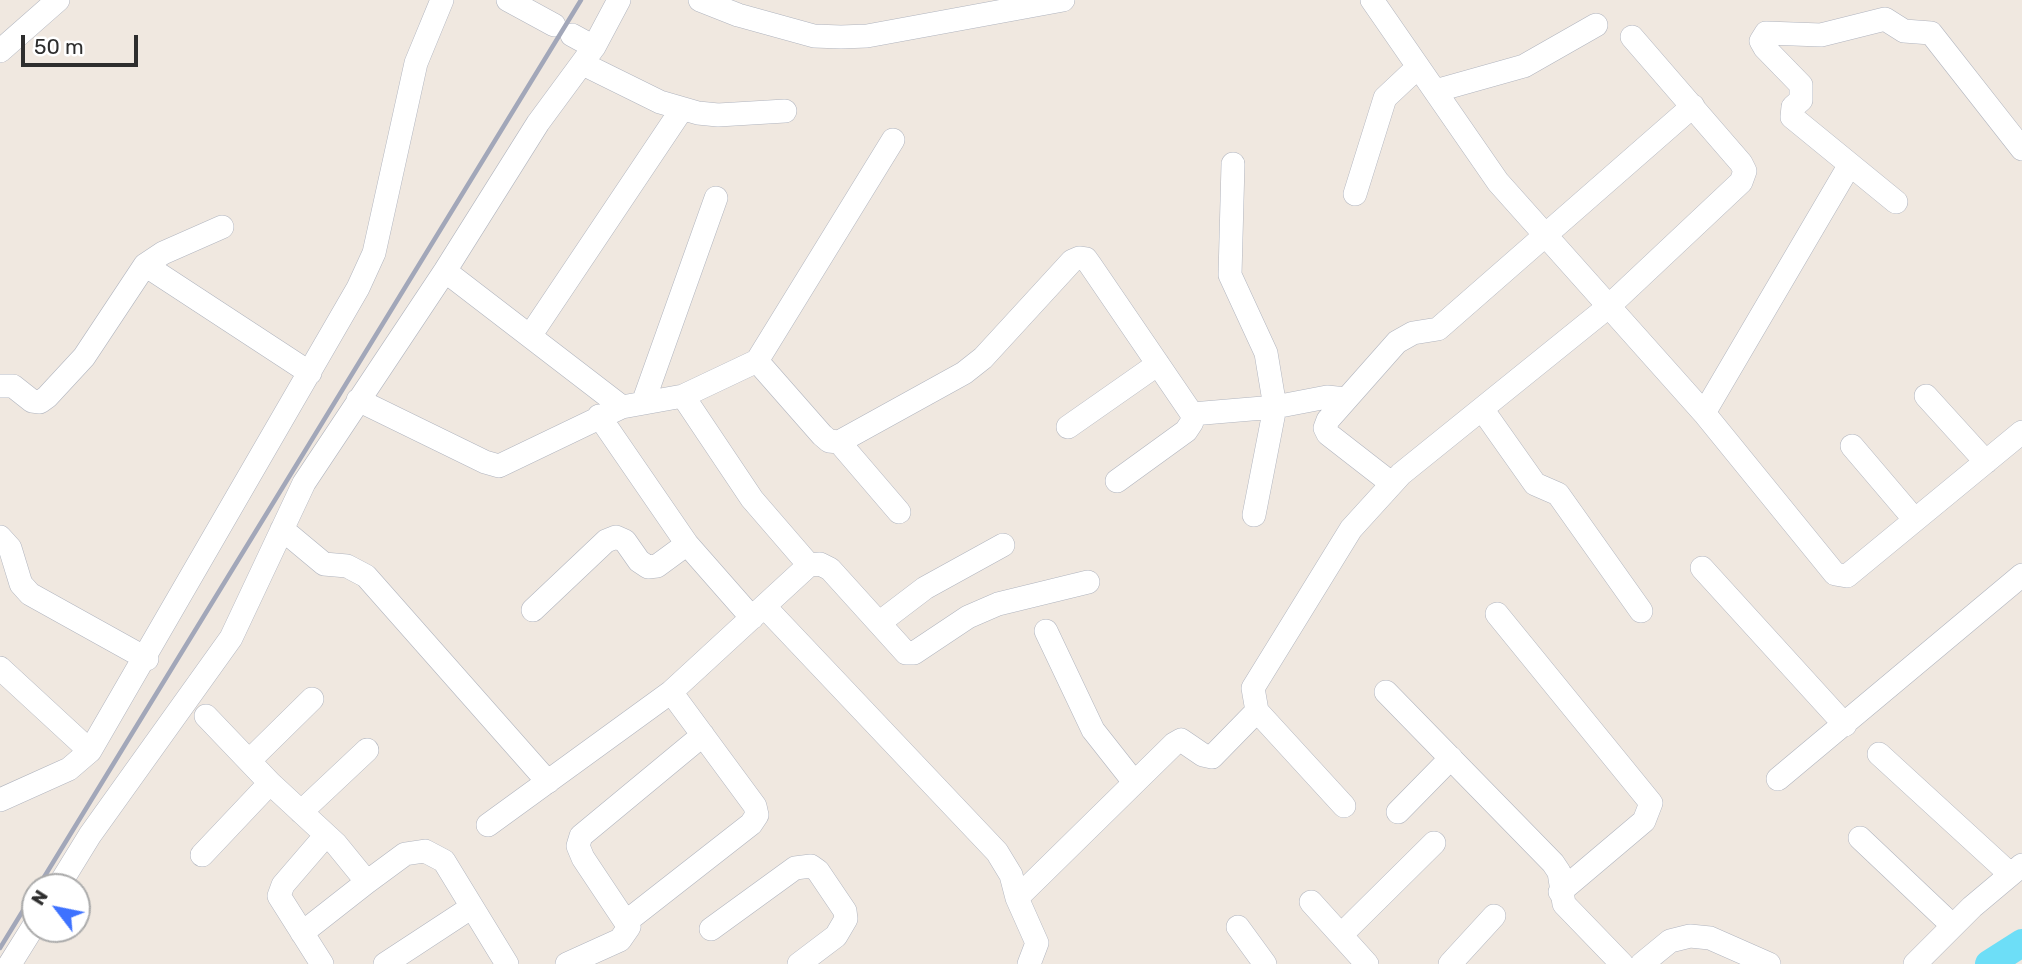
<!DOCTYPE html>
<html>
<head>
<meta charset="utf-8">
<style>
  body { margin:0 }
  #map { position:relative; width:2022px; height:964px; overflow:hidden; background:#f0e8e0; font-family:Rubik,sans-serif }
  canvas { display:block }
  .north { position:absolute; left:21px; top:873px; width:70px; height:70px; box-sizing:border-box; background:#fff; border:2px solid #ababab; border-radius:50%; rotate:302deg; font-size:19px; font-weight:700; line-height:28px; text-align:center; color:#2e2e2e }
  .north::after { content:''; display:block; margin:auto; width:24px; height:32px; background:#3e72ff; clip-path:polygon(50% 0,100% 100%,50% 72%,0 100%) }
  .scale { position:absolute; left:21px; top:35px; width:117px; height:32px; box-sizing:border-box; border:4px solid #2e2e2e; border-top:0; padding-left:9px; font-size:21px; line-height:24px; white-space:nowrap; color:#2e2e2e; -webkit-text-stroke:5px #fff; paint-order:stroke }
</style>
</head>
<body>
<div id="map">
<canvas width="2022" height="964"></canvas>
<div class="north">N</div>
<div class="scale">50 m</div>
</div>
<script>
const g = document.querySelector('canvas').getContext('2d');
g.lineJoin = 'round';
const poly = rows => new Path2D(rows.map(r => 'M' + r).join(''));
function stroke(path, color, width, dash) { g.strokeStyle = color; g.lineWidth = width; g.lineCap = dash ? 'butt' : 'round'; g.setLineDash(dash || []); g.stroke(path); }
const river = poly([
  [1989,964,2022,943]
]);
const minor = poly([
  [508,0,554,25],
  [700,0,738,15,814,36,841,37,867,36,1063,0],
  [1372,0,1498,182,1704,413,1835,574,1847,576,2022,432],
  [572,35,594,47],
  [0,51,58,0],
  [583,64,660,102,698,113,718,115,785,111],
  [1435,91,1524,66,1596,25],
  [1233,164,1230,275,1266,353,1275,407,1254,515],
  [1355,194,1385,98,1418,67],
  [1896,202,1792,117,1793,107,1801,100,1801,85,1765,48,1761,41,1766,33,1821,35,1885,19,1904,31,1931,33,2022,149],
  [145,265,310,373],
  [445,271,622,407],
  [530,336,682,109],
  [757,361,822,435,829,441,839,442,964,373,983,358,1072,261,1079,258,1086,259,1091,266,1192,414,1275,407,1327,397,1346,399],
  [0,386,13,386,32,401,40,402,47,397,84,357,145,265,163,253,222,227],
  [683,396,752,499,809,565],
  [1926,396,1986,462],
  [358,400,485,462,499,466,622,407,683,396,757,361,893,140],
  [643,403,716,198],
  [1482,409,1535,484,1558,494,1641,611],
  [1704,413,1849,166],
  [599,416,687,544,752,618],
  [1068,427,1158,364],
  [839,442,899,512],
  [1852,446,1915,520],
  [1117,481,1186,431,1192,422,1192,414],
  [1391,483,1328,434,1325,428,1328,420,1397,342,1413,333,1438,329,1693,106],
  [282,529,324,564,347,566,366,576,548,782],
  [0,537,10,548,21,584,30,594,147,659],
  [1702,568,1845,725],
  [765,607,997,852,1011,875,1017,898,1174,744,1181,740,1203,755,1212,757,1257,711],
  [533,610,606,541,616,537,625,541,639,561,648,567,657,566,687,544],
  [1497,614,1651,803,1644,821,1560,892],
  [879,623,925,588,1003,545],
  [1046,631,1093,730,1134,782],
  [0,668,90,751],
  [1386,692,1553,863,1559,872,1564,904,1622,964],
  [206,716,270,783,336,844,367,882,405,854,425,851,444,861,507,964],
  [1879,754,2010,874],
  [249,761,312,699],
  [1778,779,2022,575],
  [0,800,69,769,90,751,358,288,374,253,416,63,442,0],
  [1344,806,1257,711,1253,688,1351,529,1401,474,1608,307,1741,182,1745,171,1741,163,1632,37],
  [301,812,367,750],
  [1398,812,1451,758],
  [488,825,671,692,809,565,820,564,830,569,906,653,914,653,968,617,998,604,1088,582],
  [1860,838,1953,926],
  [202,855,270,783],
  [58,887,90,835,231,638,304,483,445,271,538,123,594,47,619,0],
  [1017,898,1037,943,1029,964],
  [1311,902,1367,964],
  [627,921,751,824,757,815,755,806,671,692],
  [1238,927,1265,964],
  [711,929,795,868,811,866,818,871,845,911,846,919,836,936,799,964],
  [302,933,367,882],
  [1341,935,1434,843],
  [10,964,35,924],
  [322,964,279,896,283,885,326,835],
  [385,964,472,907],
  [567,964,620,940,629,927,583,858,578,846,581,836,703,735],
  [1450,964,1494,916],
  [1642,964,1670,941,1690,936,1710,938,1769,964],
  [1915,964,1972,907,2022,865]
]);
const rail = poly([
  [38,887,581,0],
  [0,948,35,891]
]);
stroke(river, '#6ddef7', 28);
stroke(minor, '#b0b4be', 24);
stroke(minor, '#fff', 23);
stroke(rail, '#a2a7b9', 4.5);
</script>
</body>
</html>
